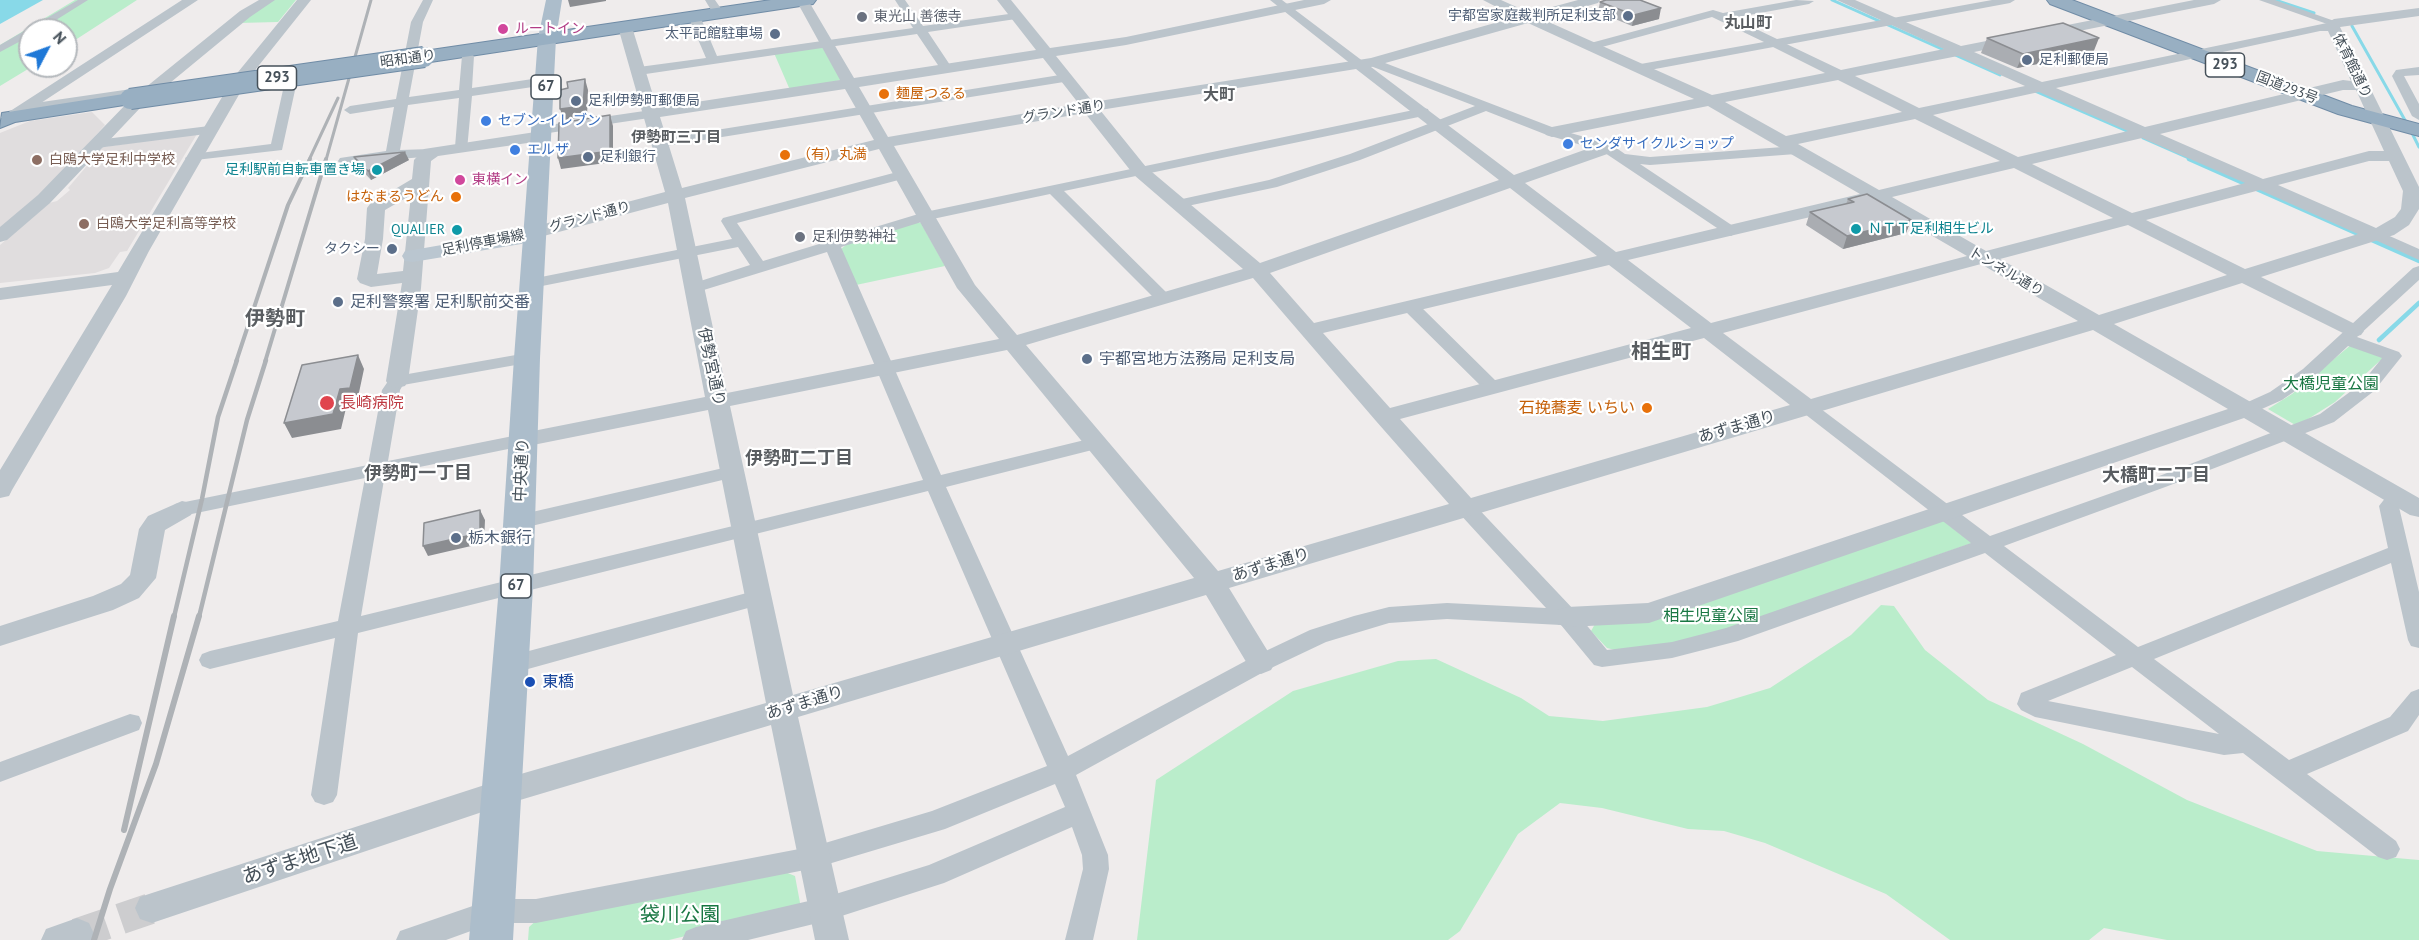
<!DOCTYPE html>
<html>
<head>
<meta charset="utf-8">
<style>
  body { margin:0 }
  #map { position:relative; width:2419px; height:940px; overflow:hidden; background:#efecec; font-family:"PT Sans",sans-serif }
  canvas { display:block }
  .north { position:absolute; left:18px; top:18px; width:60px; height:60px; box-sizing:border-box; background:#fff; border:2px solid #b5b9bd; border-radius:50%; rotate:49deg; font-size:16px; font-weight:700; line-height:24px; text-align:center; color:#455059 }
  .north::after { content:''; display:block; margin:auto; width:21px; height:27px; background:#1e78d7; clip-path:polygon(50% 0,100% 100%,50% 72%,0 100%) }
</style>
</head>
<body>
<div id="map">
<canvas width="2419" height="940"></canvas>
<div class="north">N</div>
</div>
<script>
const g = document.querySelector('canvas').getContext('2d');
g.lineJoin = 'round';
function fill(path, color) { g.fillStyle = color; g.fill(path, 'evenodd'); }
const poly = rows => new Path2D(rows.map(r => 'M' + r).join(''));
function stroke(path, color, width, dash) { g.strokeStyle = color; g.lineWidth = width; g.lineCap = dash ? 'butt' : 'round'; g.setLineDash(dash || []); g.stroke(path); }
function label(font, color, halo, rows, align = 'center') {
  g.font = font + ' "PT Sans","Noto Sans JP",sans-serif'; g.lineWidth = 4.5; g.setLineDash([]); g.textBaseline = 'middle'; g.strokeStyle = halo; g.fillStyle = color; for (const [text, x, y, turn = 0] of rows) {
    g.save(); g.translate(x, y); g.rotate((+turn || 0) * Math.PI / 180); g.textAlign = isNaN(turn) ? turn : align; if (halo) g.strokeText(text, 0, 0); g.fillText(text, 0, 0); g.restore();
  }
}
const education = poly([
  [92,112,105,125,49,187,0,228,0,133,30,121],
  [197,134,127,251,120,252,109,268,95,273,0,283,0,245,49,203,57,201,70,190,68,188,103,147]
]);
const green = poly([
  [75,0,137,0,66,46,66,30,30,30,30,66,33,66,0,86,0,45],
  [273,0,296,0,278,22,238,23],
  [818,47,823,48,841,80,790,90,774,53],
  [914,222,921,223,945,266,856,285,840,250,847,244],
  [2352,344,2384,357,2335,402,2297,426,2268,409,2292,394],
  [1941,519,1972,543,1703,637,1665,645,1615,650,1607,648,1591,631,1595,624],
  [1881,605,1894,606,1925,650,1988,700,2083,744,2187,800,2317,851,2419,860,2419,940,2167,940,2104,928,2089,940,1950,940,1886,894,1765,843,1724,831,1688,829,1602,808,1560,803,1518,834,1460,931,1448,940,1137,940,1156,780,1293,691,1398,661,1436,659,1521,698,1549,716,1603,721,1707,707,1770,688,1851,635],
  [785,872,795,876,801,908,669,940,528,940,529,927,539,918]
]);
const water = poly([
  [0,0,43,0,0,24]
]);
const streamFar1 = poly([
  [1832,0,2000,75],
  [2275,0,2314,13],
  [2352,26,2406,122,2419,125],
  [2033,90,2132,133],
  [2412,133,2419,147],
  [2143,138,2193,160]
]);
const stream = poly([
  [2189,159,2419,261],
  [2379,340,2419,303]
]);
const tertiaryTunnel = poly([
  [77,934,152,908]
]);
const pedestrian = poly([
  [78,0,88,0,40,30,30,30,30,36,0,52,0,45,78,0]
]);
const minor = poly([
  [423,0,433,0,423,22,409,97,459,90,462,56,468,52,474,56,472,88,546,77,552,81,546,85,472,96,467,150,457,150,455,147,459,98,408,105,400,150,430,149,437,153,435,156,340,164,338,161,340,158,386,151,394,107,350,114,344,110,350,106,396,99,411,22,423,0],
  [705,0,715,0,724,13,722,15,714,15,705,0],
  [895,0,905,0,923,26,1016,13,1022,16,1016,19,928,32,952,68,946,72,942,71,917,34,639,75,633,71,639,67,706,58,688,16,690,14,694,13,700,16,717,56,913,28,895,0],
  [1270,0,1282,0,1364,62,1364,68,1356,68,1270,0],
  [1796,0,1814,1,1809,4,1733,18,1777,39,1992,0,2015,0,2010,3,1639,72,1635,71,1635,65,1764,42,1712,17,1591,50,1585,46,1587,44,1713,10,1723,13,1796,0],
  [2259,0,2275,0,2340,23,2338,25,2330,25,2259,0],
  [1372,58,1557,129,1612,145,1625,154,1650,157,1796,146,1803,150,1796,154,1650,165,1640,164,1736,228,1739,231,1731,236,1726,234,1602,151,1547,135,1486,111,1360,160,1277,187,1178,208,1173,207,1171,204,1173,201,1269,180,1350,154,1475,106,1368,65,1366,62,1372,58],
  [2419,67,2419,75,2404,76,2419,104,2419,120,2412,116,2392,76,2396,70,2419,67],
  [1066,74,1070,75,1072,78,1070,81,660,147,653,143,660,139,1066,74],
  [291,77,297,81,282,150,187,161,185,158,192,154,271,144,285,81,291,77],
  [138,88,142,89,144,92,142,95,44,110,11,120,4,116,6,113,42,102,138,88],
  [1423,108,1428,109,1429,112,1428,115,1064,191,1169,295,1171,298,1163,303,1157,301,1050,194,928,220,841,247,941,475,1097,437,1104,439,1107,443,1104,447,946,487,1068,756,1253,657,1310,630,1354,616,1389,607,1447,603,1546,608,1458,512,1455,507,1458,502,1465,500,1472,502,1575,611,1607,650,1672,642,1726,628,1971,543,1801,411,1798,407,1801,403,1813,403,1990,536,2154,478,2320,414,2362,383,2382,358,2348,346,2315,377,2282,400,2246,416,2239,414,2237,410,2239,406,2270,392,2303,369,2413,268,2419,266,2419,280,2357,337,2399,352,2402,356,2374,391,2334,422,2168,486,2004,546,2138,647,2388,548,2379,506,2390,492,2397,491,2404,492,2407,497,2399,507,2419,592,2419,648,2411,646,2408,640,2391,563,2154,659,2289,760,2390,717,2411,692,2419,689,2419,715,2408,731,2307,774,2396,841,2400,849,2396,857,2387,860,2378,857,2243,753,2224,755,2035,717,2021,710,2017,704,2021,693,2116,655,1985,553,1738,641,1672,658,1602,667,1594,665,1561,625,1447,619,1389,623,1326,642,1269,669,1076,775,1108,855,1109,869,1093,940,1065,940,1083,869,1082,855,1072,827,944,883,826,921,748,940,682,940,686,931,696,927,826,897,929,865,1065,807,1055,784,945,829,815,868,536,923,493,923,446,940,396,940,400,931,493,899,536,899,815,846,932,811,1047,766,928,491,358,633,337,795,333,802,324,805,315,802,311,795,335,638,210,669,202,666,199,660,202,654,210,651,338,621,365,478,182,516,175,514,172,509,175,504,368,465,382,390,391,377,527,353,533,354,536,358,533,362,527,363,403,385,400,390,388,461,523,434,530,436,532,440,530,444,523,446,385,474,361,616,923,480,827,252,694,293,688,291,686,288,688,285,750,265,738,247,532,288,526,286,524,283,526,280,732,239,721,221,723,218,901,171,908,175,906,178,737,223,763,261,925,212,1423,108],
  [2132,667,2219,734,2048,701,2132,667],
  [651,110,658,114,656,117,542,134,535,130,542,126,651,110],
  [209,126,214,127,216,130,214,133,97,148,90,144,97,140,209,126],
  [2376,230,2419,249,2419,260,2371,238,2368,235,2371,232,2376,230],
  [1410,301,1416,302,1498,383,1501,387,1498,391,1486,391,1404,310,1402,306,1410,301],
  [732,466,739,468,742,472,739,476,519,529,512,527,509,522,512,517,519,515,732,466],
  [758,590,766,593,769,598,766,603,510,674,502,671,498,665,502,659,510,656,758,590],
  [130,714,139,716,142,723,139,730,0,782,0,762,130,714]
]);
const tertiary = poly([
  [182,0,198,0,15,120,3,120,1,117,182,0],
  [259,0,275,0,250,17,142,106,50,203,7,240,0,242,0,227,38,195,130,100,240,11,259,0],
  [297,0,311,0,248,79,149,251,126,296,12,490,9,496,0,498,0,470,112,285,0,300,0,288,118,272,234,77,297,0],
  [796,0,808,0,854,78,1036,50,997,0,1011,0,1050,48,1126,37,1304,0,1331,0,1324,4,1126,45,1056,56,1093,102,1371,58,1516,17,1483,0,1501,0,1530,13,1578,0,1600,0,1598,3,1542,19,1712,95,1825,73,1771,46,1769,43,1771,40,1776,39,1841,70,1944,49,1837,0,1855,0,1961,46,2194,0,2221,0,2214,4,1974,52,2042,82,2327,23,2334,19,2419,8,2419,16,2340,27,2419,187,2419,209,2409,225,2394,235,2261,277,2361,327,2364,331,2361,335,2354,337,2347,335,2242,283,2114,324,2419,498,2419,517,2410,515,2244,418,1649,623,1567,627,1557,624,1553,617,1557,610,1567,607,1648,603,2228,409,2093,330,1229,588,1275,663,1271,670,1261,674,1251,670,1206,595,798,717,849,940,815,940,771,725,500,806,152,923,140,919,135,908,140,897,152,893,500,780,766,703,708,410,523,447,515,445,511,440,515,435,523,433,705,397,668,203,536,238,529,236,527,232,529,228,665,192,618,27,620,24,625,23,632,27,657,108,840,80,796,0],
  [1528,23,1694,99,1552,127,1546,129,1544,132,1546,135,1552,137,1708,106,1860,194,1616,252,1525,183,1613,152,1615,148,1613,144,1601,144,1514,175,1371,67,1528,23],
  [2320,31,2328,31,2351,81,2343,80,2145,127,2056,88,2320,31],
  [1958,56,2025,86,1919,108,1855,76,1958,56],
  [1043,58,1079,104,888,137,859,87,1043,58],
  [1356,69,1499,180,1260,263,1146,167,1100,110,1356,69],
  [1838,80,1902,112,1786,136,1725,102,1838,80],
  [845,89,874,140,682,188,660,117,845,89],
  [2343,90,2356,90,2384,151,2369,151,2263,179,2160,134,2343,90],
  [2039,92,2128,131,2018,157,1933,115,2039,92],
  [1085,113,1134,175,1243,269,1017,335,975,285,894,146,1085,113],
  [1915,119,2000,161,1879,190,1798,144,1915,119],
  [2142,138,2245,183,2132,213,2032,164,2142,138],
  [879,149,957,288,999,339,727,393,685,198,879,149],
  [2369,161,2389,161,2403,191,2401,209,2395,217,2376,228,2278,185,2369,161],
  [2014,168,2113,218,1986,251,1892,197,2014,168],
  [1510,188,1597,256,1314,323,1270,273,1510,188],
  [2260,190,2358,234,2245,269,2146,220,2260,190],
  [1874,202,1967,256,1711,323,1628,260,1874,202],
  [2128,225,2227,275,2099,315,2000,259,2128,225],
  [1981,264,2078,321,1811,399,1723,333,1981,264],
  [1609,265,1691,328,1390,408,1323,333,1609,265],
  [1253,278,1376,421,1449,504,1218,571,1026,345,1253,278],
  [1704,338,1790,405,1471,498,1400,419,1704,338],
  [1007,350,1194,578,793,695,730,406,1007,350],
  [542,131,550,136,548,140,438,156,431,161,421,288,408,381,405,386,397,388,389,386,386,381,402,283,371,287,360,283,357,279,365,239,367,208,370,204,412,179,414,160,424,149,542,131],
  [411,195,403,271,377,274,383,239,385,210,411,195],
  [182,501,191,503,194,509,191,515,165,530,156,578,139,598,113,610,0,646,0,626,93,596,121,584,130,575,139,529,148,516,182,501],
  [77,918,89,923,94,934,91,940,41,940,46,929,77,918]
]);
const secondary = poly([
  [536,226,543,228,546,232,543,236,521,244,413,262,405,261,402,256,405,251,413,250,516,232,536,226]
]);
const primary = poly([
  [546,0,562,0,556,38,540,358,533,587,513,940,469,940,499,587,514,358,538,38,546,0]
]);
const trunk = poly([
  [771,0,816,0,813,4,807,5,424,63,417,61,414,57,417,53,424,51,771,0],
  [2047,0,2072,0,2352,106,2419,124,2419,136,2338,114,2050,4,2047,0],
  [130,93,137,95,140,99,137,103,15,122,0,128,2,113,130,93]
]);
const railFar3 = poly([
  [309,160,338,98],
  [326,160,371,0]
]);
const railFar2 = poly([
  [236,362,288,205,310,159],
  [265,362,326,159]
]);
const railFar1 = poly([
  [174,617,202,499,218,417,237,360],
  [199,617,247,420,266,360]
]);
const rail = poly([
  [124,830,174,616],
  [94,940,110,889,156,764,199,616]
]);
const trunkBridge = poly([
  [130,99,424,57]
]);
const wall = poly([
  [1600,2,1659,19,1632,26,1598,12],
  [1987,38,2093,53,2017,68,1981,53],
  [354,157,409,160,371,180,357,165],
  [1848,199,1911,220,1906,233,1843,249,1806,225,1810,212,1846,204]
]);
const shadedWall = poly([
  [568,0,606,0,606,1,570,7],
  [1661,8,1659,19,1632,26,1634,15],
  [2099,38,2093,53,2017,68,2023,54],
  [585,79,588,90,587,117,564,120,560,109],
  [610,115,613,126,613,162,561,169,558,158],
  [405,152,409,160,371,180,368,171],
  [1911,220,1906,233,1843,249,1847,236],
  [358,355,364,369,357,402,347,404,341,429,292,438,284,423,340,389],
  [480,510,485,520,484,543,428,556,423,546]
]);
const building = poly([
  [1606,0,1640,0,1661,8,1634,15,1600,2,1606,0],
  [2063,23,2099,38,2023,54,1987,38,2063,23],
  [585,79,583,106,560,109,560,90,568,88,567,82,585,79],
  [610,115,610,151,558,158,559,123,610,115],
  [405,152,368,171,354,157,405,152],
  [1867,194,1911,220,1847,236,1810,212,1854,202,1848,199,1867,194],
  [358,355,350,388,340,389,333,414,284,423,302,365,358,355],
  [480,510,480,533,423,546,424,523,480,510]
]);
const markers = [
  [1628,16,6,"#5c6f8a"],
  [862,17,6,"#6b7280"],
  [503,29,6,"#d1479c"],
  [775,34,6,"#5c6f8a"],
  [2027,60,6,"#5c6f8a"],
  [884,94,6,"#e8710a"],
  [576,101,6,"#5c6f8a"],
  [486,121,6,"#3f7fe0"],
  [1568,144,6,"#3f7fe0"],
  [515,150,6,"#3f7fe0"],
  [785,155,6,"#e8710a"],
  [588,157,6,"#5c6f8a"],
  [37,160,6,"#8d6e63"],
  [377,170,6,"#0f9aa8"],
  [460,180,6,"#d1479c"],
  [456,197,6,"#e8710a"],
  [84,224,6,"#8d6e63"],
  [1856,229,6,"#0f9aa8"],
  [457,230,6,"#0f9aa8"],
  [800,237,6,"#6b7280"],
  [392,249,6,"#5c6f8a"],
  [338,302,6,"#5c6f8a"],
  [1087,359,6,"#5c6f8a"],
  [327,403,8,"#e0444e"],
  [1647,408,6,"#e8710a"],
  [456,538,6,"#5c6f8a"],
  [530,682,6,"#1a4fb4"]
];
const farServicenames = [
  ["宇都宮家庭裁判所足利支部",1616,16],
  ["太平記館駐車場",763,34],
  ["足利郵便局",2039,60,"left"],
  ["足利伊勢町郵便局",588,101,"left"],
  ["足利銀行",600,157,"left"],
  ["タクシー",380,249]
];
const farWorshipnames = [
  ["東光山 善徳寺",874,17],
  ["足利伊勢神社",812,237]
];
const farHotelnames = [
  ["ルートイン",515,29],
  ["東横イン",472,180]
];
const farStreetnames = [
  ["昭和通り",408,59,-8],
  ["体育館通り",2352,66,64],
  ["国道293号",2287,88,21],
  ["グランド通り",1064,112,-9],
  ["グランド通り",590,217,-15],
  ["足利停車場線",483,243,-11],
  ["トンネル通り",2006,272,30]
];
const farFoodnames = [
  ["麺屋つるる",896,94],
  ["（有）丸満",797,155],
  ["はなまるうどん",444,197,"right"]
];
const farShopnames = [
  ["セブン-イレブン",498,121],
  ["センダサイクルショップ",1580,144],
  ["エルザ",527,150]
];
const farEducationnames = [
  ["白鴎大学足利中学校",49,160],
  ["白鴎大学足利高等学校",96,224]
];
const farCulturenames = [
  ["足利駅前自転車置き場",365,170],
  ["ＮＴＴ足利相生ビル",1868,229,"left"],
  ["QUALIER",445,230]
];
const shields = [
  [2225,65,39],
  [277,78,39],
  [546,87,30],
  [516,586,30]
];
const shieldNames = [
  ["293",2225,65],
  ["293",277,78],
  ["67",546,87],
  ["67",516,586]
];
const farNeighbourhoodnames = [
  ["伊勢町三丁目",676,138]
];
const farQuarternames = [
  ["丸山町",1748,23],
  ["大町",1219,95]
];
const serviceNames = [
  ["足利警察署 足利駅前交番",350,302],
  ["宇都宮地方法務局 足利支局",1099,359],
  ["栃木銀行",468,538]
];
const streetNames = [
  ["伊勢宮通り",711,367,78],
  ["あずま通り",1737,427,-16],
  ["中央通り",522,470,-87],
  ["あずま通り",1271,565,-17],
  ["あずま通り",805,703,-17]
];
const parkNames = [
  ["大橋児童公園",2331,384],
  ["相生児童公園",1711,616]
];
const healthNames = [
  ["長崎病院",340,403]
];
const foodNames = [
  ["石挽蕎麦 いちい",1635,408]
];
const transitNames = [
  ["東橋",542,682]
];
const neighbourhoodNames = [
  ["伊勢町二丁目",799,459],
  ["伊勢町一丁目",418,474],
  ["大橋町二丁目",2156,476]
];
const quarterNames = [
  ["伊勢町",275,319],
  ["相生町",1661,352]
];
const nearStreetnames = [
  ["あずま地下道",300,860,-18]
];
const nearParknames = [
  ["袋川公園",680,915]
];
fill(education, '#e0ddde');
fill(green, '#baedcb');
fill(water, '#88d9e8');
stroke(streamFar1, '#88d9e8', 3);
stroke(stream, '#88d9e8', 4.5);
stroke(tertiaryTunnel, '#cdcdcf', 31, [31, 15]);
stroke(trunk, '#708ca6', 2);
fill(pedestrian, '#bbc4cb');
fill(minor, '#bbc4cb');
fill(tertiary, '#bbc4cb');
fill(secondary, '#bac6d0');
fill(primary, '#acbdcb');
fill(trunk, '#98afc2');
stroke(railFar3, '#aeb2b6', 3);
stroke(railFar2, '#aeb2b6', 4);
stroke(railFar1, '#aeb2b6', 4.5);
stroke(rail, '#aeb2b6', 6);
stroke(trunkBridge, '#708ca6', 22, []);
stroke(trunkBridge, '#98afc2', 20);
fill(wall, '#aaadb2');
fill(shadedWall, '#8b8d91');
fill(building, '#c6c9cf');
stroke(building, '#8b8d91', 1.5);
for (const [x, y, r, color] of markers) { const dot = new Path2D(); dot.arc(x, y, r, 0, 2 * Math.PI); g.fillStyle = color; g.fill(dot); stroke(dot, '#fff', 2); }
label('14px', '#4e5e75', '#fff', farServicenames, 'right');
label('14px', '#5b616d', '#fff', farWorshipnames, 'left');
label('14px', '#b23c85', '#fff', farHotelnames, 'left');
label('14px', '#455059', '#fff', farStreetnames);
label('14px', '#c56008', '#fff', farFoodnames, 'left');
label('14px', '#366cbe', '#fff', farShopnames, 'left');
label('14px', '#785e54', '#fff', farEducationnames, 'left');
label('14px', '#0d838f', '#fff', farCulturenames, 'right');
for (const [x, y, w] of shields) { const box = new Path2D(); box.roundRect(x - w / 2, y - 12, w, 24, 4.5); g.fillStyle = '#fff'; g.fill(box); stroke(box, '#455059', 1.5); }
label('bold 15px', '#455059', null, shieldNames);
label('bold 15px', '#595d61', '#fff', farNeighbourhoodnames);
label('bold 16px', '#595d61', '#fff', farQuarternames);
label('16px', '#4e5e75', '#fff', serviceNames, 'left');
label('16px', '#455059', '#fff', streetNames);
label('16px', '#197743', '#fff', parkNames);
label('16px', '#be3a42', '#fff', healthNames, 'left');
label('16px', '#c56008', '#fff', foodNames, 'right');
label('16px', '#164399', '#fff', transitNames, 'left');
label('bold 18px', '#595d61', '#fff', neighbourhoodNames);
label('bold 20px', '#595d61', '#fff', quarterNames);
label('20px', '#455059', '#fff', nearStreetnames);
label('20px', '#197743', '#fff', nearParknames);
</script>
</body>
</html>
